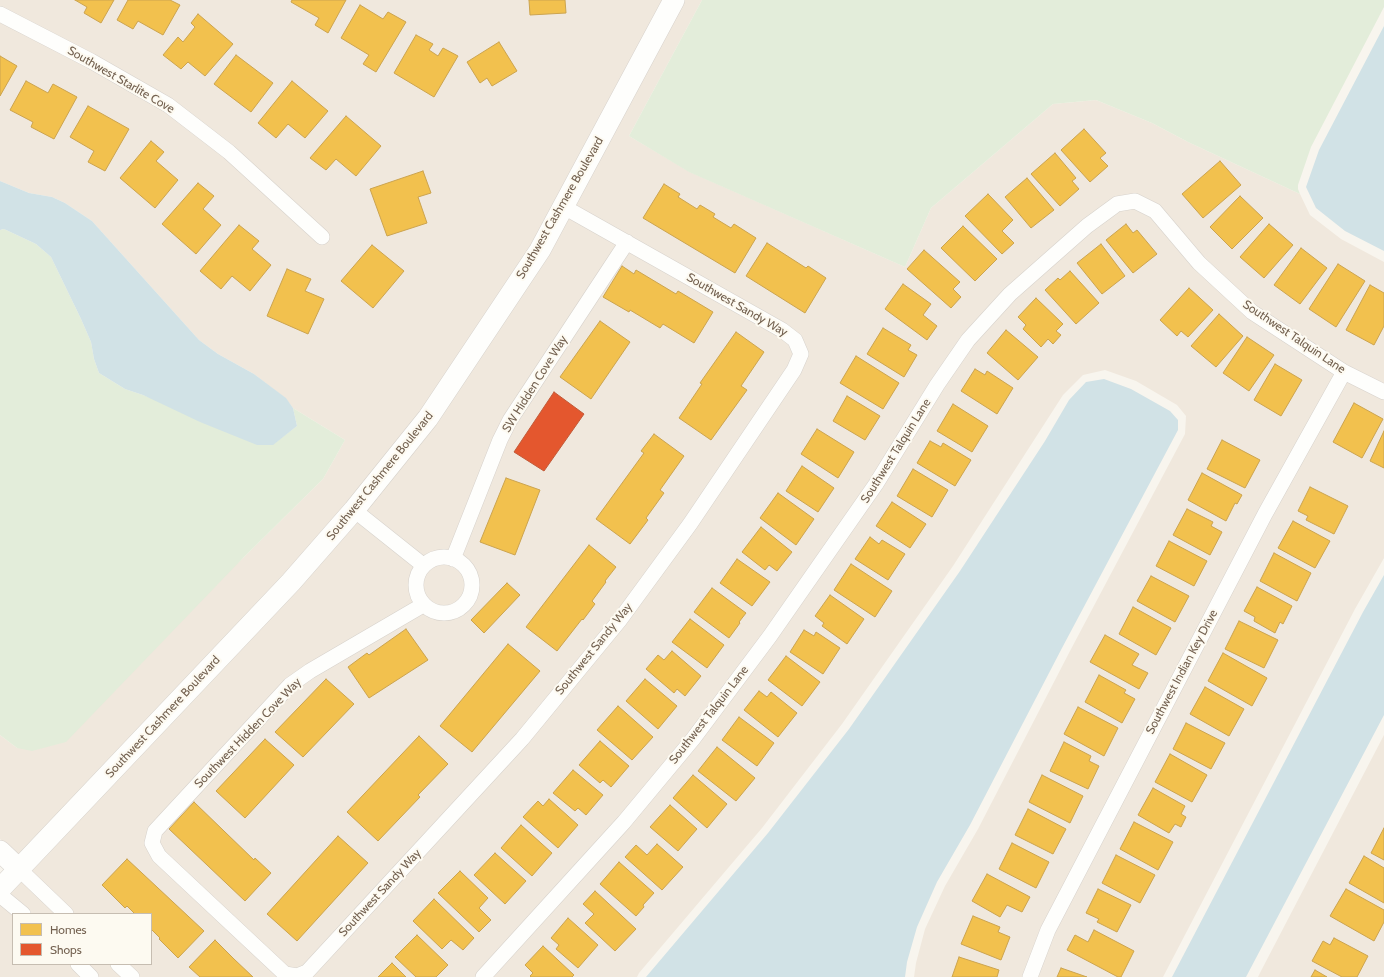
<!DOCTYPE html>
<html>
<head>
<meta charset="utf-8">
<style>
  body { margin:0 }
  #map { position:relative; width:1384px; height:977px; overflow:hidden; background:#f8f5ee; font-family:Cabin,sans-serif }
  canvas { display:block }
  .legend { position:absolute; left:12px; top:913px; width:140px; height:52px; box-sizing:border-box; background:#fdfaf1; border:1px solid #c6bdb1; margin:0; padding:5px 7px; list-style:none; font-size:12px; color:#736150 }
  .legend li { display:flex; align-items:center; gap:8px; height:20px }
  .legend b { width:20px; border:1px solid #c6bdb1 }
</style>
</head>
<body>
<div id="map">
<canvas width="1384" height="977"></canvas>
<ul class="legend">
<li><b style="height:11px;background:#f2c14e"></b>Homes</li>
<li><b style="height:11px;background:#e4572e"></b>Shops</li>
</ul>
</div>
<script>
const g = document.querySelector('canvas').getContext('2d');
g.lineJoin = 'round';
function fill(path, color) { g.fillStyle = color; g.fill(path, 'evenodd'); }
const poly = rows => new Path2D(rows.map(r => 'M' + r).join(''));
function stroke(path, color, width, dash) { g.strokeStyle = color; g.lineWidth = width; g.lineCap = dash ? 'butt' : 'round'; g.setLineDash(dash || []); g.stroke(path); }
function label(font, color, halo, rows, align = 'center') {
  g.font = font + ' Cabin,sans-serif'; g.lineWidth = 4; g.setLineDash([]); g.textBaseline = 'middle'; g.strokeStyle = halo; g.fillStyle = color; for (const [text, x, y, turn = 0] of rows) {
    g.save(); g.translate(x, y); g.rotate((+turn || 0) * Math.PI / 180); g.textAlign = isNaN(turn) ? turn : align; if (halo) g.strokeText(text, 0, 0); g.fillText(text, 0, 0); g.restore();
  }
}
const residential = poly([
  [0,0,664,0,532,246,421,414,285,576,19,857,0,839,0,735,17,748,243,558,323,479,345,440,293,408,285,398,254,374,218,354,199,340,92,221,65,203,52,197,29,193,0,181],
  [683,0,702,0,629,136,690,172,905,267,931,208,1053,104,1096,100,1152,123,1188,142,1300,194,1310,215,1341,239,1384,262,1384,558,1355,609,1163,977,914,977,916,963,925,929,945,886,978,829,1070,651,1185,434,1186,416,1177,405,1136,381,1105,370,1083,375,1063,395,953,566,842,724,762,828,639,973,637,977,0,977,0,901,436,423],
  [13,914,151,914,151,964,13,964],
  [1384,735,1384,977,1258,977,1262,969]
]);
const green = poly([
  [702,0,1384,0,1384,7,1311,147,1298,185,1298,189,1300,194,1188,142,1152,123,1096,100,1053,104,931,208,905,267,689,172,629,136],
  [4,229,36,244,51,257,81,319,91,342,94,359,99,373,125,389,143,395,273,444,297,426,293,408,345,440,323,479,243,558,66,742,32,751,17,748,0,735,0,230]
]);
const water = poly([
  [1384,26,1384,251,1345,231,1316,208,1306,187,1319,150],
  [0,181,29,193,52,197,65,203,92,221,199,340,218,354,254,374,286,398,293,408,297,426,273,445,257,445,200,422,143,395,125,389,99,373,94,359,91,342,81,319,51,257,36,244,4,229,0,230],
  [1104,379,1131,389,1170,411,1178,420,1178,430,1062,648,970,825,937,882,917,927,907,962,905,977,646,977,768,833,849,729,960,571,1045,441,1069,400,1086,382],
  [1384,575,1384,715,1246,977,1172,977,1363,612]
]);
const homes = poly([
  [75,0,114,0,101,23,84,13,87,7,75,0],
  [128,0,170,0,180,5,163,35,138,21,133,29,117,20,128,0],
  [292,0,346,0,328,33,315,25,319,18,291,2,292,0],
  [529,0,565,0,566,13,530,15,529,0],
  [360,5,383,19,388,12,406,22,376,72,363,64,369,55,341,38,360,5],
  [198,14,233,44,205,76,188,62,181,69,163,55,178,37,183,42,195,27,191,23,198,14],
  [416,35,433,44,429,50,438,56,443,48,458,56,434,97,394,73,416,35],
  [499,42,517,71,492,86,487,78,480,83,467,62,499,42],
  [236,55,273,83,251,112,214,84,236,55],
  [0,56,17,66,0,96,0,56],
  [26,81,48,93,53,84,77,97,54,139,31,127,33,122,10,110,26,81],
  [292,81,328,111,305,138,288,124,276,138,258,123,292,81],
  [88,106,129,129,105,171,88,162,94,151,70,137,88,106],
  [346,116,381,146,356,176,336,159,326,170,310,158,346,116],
  [1084,129,1106,153,1100,158,1108,166,1090,182,1061,150,1084,129],
  [151,141,164,152,156,161,178,180,155,208,120,178,151,141],
  [1055,153,1076,178,1072,181,1079,189,1060,206,1031,174,1055,153],
  [1220,161,1241,185,1203,218,1182,194,1220,161],
  [423,171,431,193,418,197,427,223,387,236,370,189,423,171],
  [1027,178,1054,210,1031,228,1005,197,1027,178],
  [198,183,214,196,203,209,221,225,196,254,162,224,198,183],
  [664,184,680,194,678,197,697,209,700,205,715,214,713,217,731,228,734,224,756,238,735,273,643,218,664,184],
  [988,194,1013,220,1002,231,1014,243,1002,254,965,216,988,194],
  [1240,196,1263,218,1232,249,1210,227,1240,196],
  [1126,224,1133,233,1137,230,1157,254,1133,273,1106,240,1126,224],
  [1269,224,1293,245,1264,278,1240,257,1269,224],
  [239,225,259,241,252,249,271,265,250,291,232,276,221,289,200,271,239,225],
  [963,226,997,259,975,281,941,248,963,226],
  [767,243,806,268,808,266,826,278,805,313,746,276,767,243],
  [1101,244,1125,276,1102,294,1077,263,1101,244],
  [372,245,404,271,373,308,341,281,372,245],
  [1301,248,1327,268,1300,304,1274,285,1301,248],
  [924,250,960,282,953,289,961,297,951,308,907,269,924,250],
  [1338,264,1365,281,1336,327,1309,309,1338,264],
  [622,266,634,274,636,270,676,294,678,291,713,312,694,343,663,324,660,328,630,310,629,312,603,297,622,266],
  [287,269,311,279,305,291,324,299,308,334,267,316,287,269],
  [1070,271,1099,303,1076,324,1045,290,1058,278,1060,280,1070,271],
  [903,284,931,304,923,315,937,326,927,340,885,309,903,284],
  [1370,285,1384,293,1384,326,1374,345,1346,330,1370,285],
  [1189,288,1213,310,1188,337,1181,331,1177,336,1160,320,1189,288],
  [1036,298,1063,324,1056,331,1061,335,1053,344,1048,339,1041,347,1023,329,1026,325,1018,317,1036,298],
  [1219,314,1243,336,1216,367,1191,346,1219,314],
  [600,321,630,342,591,399,560,377,600,321],
  [883,328,911,345,908,350,917,355,904,377,867,354,883,328],
  [1006,330,1038,357,1018,380,987,353,1006,330],
  [736,332,764,352,741,386,747,390,711,440,679,418,702,384,700,383,736,332],
  [1247,337,1274,355,1249,391,1223,373,1247,337],
  [856,356,899,383,883,409,840,383,856,356],
  [1275,364,1302,380,1281,416,1254,400,1275,364],
  [975,369,985,375,987,371,1013,388,997,414,961,391,975,369],
  [847,396,880,416,865,440,833,421,847,396],
  [1354,403,1383,419,1362,458,1333,442,1354,403],
  [953,404,988,426,972,452,937,431,953,404],
  [817,429,854,452,838,478,801,454,817,429],
  [1384,431,1384,468,1370,461,1384,431],
  [654,434,684,456,660,490,664,493,646,518,648,520,630,544,596,519,644,453,641,451,654,434],
  [1222,440,1260,460,1245,488,1207,469,1222,440],
  [930,441,941,447,943,443,971,460,955,486,917,463,930,441],
  [802,466,834,488,818,512,786,491,802,466],
  [913,469,948,490,932,517,897,496,913,469],
  [1202,473,1242,495,1237,504,1235,503,1226,521,1188,500,1202,473],
  [506,478,540,490,515,555,480,542,506,478],
  [1310,487,1348,506,1334,534,1306,520,1308,516,1298,511,1310,487],
  [778,493,814,519,796,545,760,518,778,493],
  [892,502,926,524,910,548,876,526,892,502],
  [1187,509,1213,522,1211,526,1222,532,1210,555,1173,535,1187,509],
  [1293,521,1330,541,1315,568,1278,548,1293,521],
  [761,527,792,552,777,571,769,565,765,570,742,552,761,527],
  [870,537,879,544,882,540,905,554,888,580,855,559,870,537],
  [1169,541,1207,561,1194,586,1156,566,1169,541],
  [589,545,616,567,605,581,606,582,592,601,595,604,583,620,582,619,557,651,526,627,589,545],
  [1274,553,1311,573,1297,601,1260,581,1274,553],
  [737,559,770,582,752,606,720,583,737,559],
  [851,564,892,591,875,617,834,590,851,564],
  [1151,576,1189,596,1175,622,1137,601,1151,576],
  [507,583,520,595,484,633,471,620,507,583],
  [1257,587,1292,606,1283,624,1280,622,1275,633,1254,621,1255,617,1244,611,1257,587],
  [712,588,746,613,739,622,740,623,729,638,694,612,712,588],
  [830,595,864,619,847,644,822,626,824,623,815,616,830,595],
  [1133,607,1171,628,1156,655,1119,634,1133,607],
  [690,619,724,645,707,668,672,642,690,619],
  [1239,621,1278,640,1264,668,1225,649,1239,621],
  [406,629,428,660,369,698,348,667,367,653,369,655,406,629],
  [804,630,814,636,816,632,840,648,823,674,790,652,804,630],
  [1105,635,1139,654,1132,665,1148,673,1139,689,1090,662,1105,635],
  [508,644,540,671,472,752,440,726,508,644],
  [672,651,701,676,685,696,677,689,674,693,646,669,658,655,664,660,672,651],
  [1223,653,1267,678,1252,706,1208,681,1223,653],
  [786,656,820,682,802,706,768,680,786,656],
  [1099,675,1126,690,1124,693,1135,699,1122,723,1085,702,1099,675],
  [326,679,354,704,303,757,275,732,326,679],
  [645,679,677,706,658,729,626,701,645,679],
  [1205,687,1244,709,1229,736,1190,714,1205,687],
  [759,691,767,697,771,692,797,713,778,737,744,710,759,691],
  [618,706,653,737,632,760,597,730,618,706],
  [1078,707,1118,728,1104,756,1064,734,1078,707],
  [739,717,774,743,757,766,722,740,739,717],
  [1186,723,1225,743,1211,769,1173,749,1186,723],
  [419,736,448,764,418,795,420,797,378,841,347,812,419,736],
  [265,739,294,765,245,818,216,791,265,739],
  [600,741,629,766,611,787,603,780,600,783,579,765,600,741],
  [1064,742,1091,756,1089,761,1099,766,1088,789,1050,771,1064,742],
  [717,747,755,778,736,801,698,771,717,747],
  [1170,754,1207,775,1192,802,1155,782,1170,754],
  [573,770,603,795,586,815,578,808,575,811,553,793,573,770],
  [693,775,727,804,707,828,673,798,693,775],
  [1042,775,1083,796,1070,823,1029,802,1042,775],
  [1153,788,1185,806,1181,814,1186,817,1181,827,1175,824,1169,833,1138,815,1153,788],
  [549,799,578,825,558,848,523,817,538,801,543,806,549,799],
  [194,802,254,860,255,858,271,873,245,901,169,829,194,802],
  [670,805,697,829,678,851,650,827,670,805],
  [1028,809,1066,829,1053,854,1015,835,1028,809],
  [1134,822,1173,842,1158,870,1120,849,1134,822],
  [521,825,552,853,532,876,501,848,521,825],
  [1384,828,1384,860,1371,853,1384,828],
  [338,836,368,863,297,941,267,914,338,836],
  [1012,843,1049,862,1036,888,999,869,1012,843],
  [657,844,683,867,662,890,625,857,636,845,647,855,657,844],
  [495,853,526,881,505,904,474,875,495,853],
  [1116,855,1155,875,1140,903,1102,883,1116,855],
  [1364,856,1384,868,1384,903,1349,883,1364,856],
  [127,859,204,931,178,958,159,939,160,938,151,929,151,914,135,914,127,906,125,908,102,885,127,859],
  [619,862,654,893,643,905,644,907,636,916,600,884,619,862],
  [460,871,488,898,479,908,491,920,479,932,438,893,460,871],
  [987,874,1030,897,1022,912,1007,905,1000,917,972,901,987,874],
  [1098,889,1131,905,1117,932,1097,922,1099,919,1086,913,1098,889],
  [1346,889,1384,910,1384,922,1374,941,1330,916,1346,889],
  [595,891,636,929,615,951,585,923,594,914,583,904,595,891],
  [434,899,474,938,463,950,451,940,442,949,413,921,434,899],
  [973,916,1000,927,998,932,1010,937,1001,960,961,944,973,916],
  [568,918,598,945,578,968,556,949,559,945,551,938,568,918],
  [1094,930,1134,951,1121,977,1118,977,1067,950,1075,935,1088,942,1094,930],
  [417,935,448,965,436,977,416,977,395,957,417,935],
  [1334,938,1368,956,1357,977,1342,977,1312,961,1323,941,1330,945,1334,938],
  [215,940,234,959,253,977,200,977,189,967,215,940],
  [543,946,574,975,572,977,531,977,530,976,533,973,525,965,543,946],
  [959,957,999,970,997,977,952,977,959,957],
  [392,963,406,977,378,977,392,963],
  [1061,968,1087,977,1057,977,1061,968],
  [1315,970,1327,977,1311,977,1315,970]
]);
const shops = poly([
  [554,392,584,414,544,471,514,452,554,392]
]);
const street = poly([
  [0,14,91,61,168,105,229,152,322,237],
  [354,510,423,565],
  '416 585a28 28 0 1 1 56 0a28 28 0 1 1-56 0Z',
  [453,559,500,440,510,420,627,242],
  [423,605,310,671,290,685,155,831,152,843,159,856,285,974,297,976,307,972,522,739,619,621,690,524,794,370,801,354,795,340,782,330,564,207],
  [19,869,66,914],
  [0,895,23,914],
  [78,964,91,977],
  [118,964,132,977],
  [483,977,624,822,693,739,770,636,876,484,937,385,968,340,1010,294,1087,226,1117,204,1135,201,1155,211,1199,263,1252,312,1344,372,1384,392],
  [1030,977,1048,930,1265,514,1344,372]
]);
const secondary = poly([
  [0,851,19,869],
  [0,889,291,582,354,510,428,418,540,250,674,0]
]);
const streetNames = [
  ["Southwest Starlite Cove",121,80,30],
  ["Southwest Cashmere Boulevard",560,208,-60],
  ["Southwest Sandy Way",737,305,30],
  ["Southwest Talquin Lane",1294,337,34],
  ["SW Hidden Cove Way",535,384,-58],
  ["Southwest Talquin Lane",896,451,-58],
  ["Southwest Cashmere Boulevard",380,476,-51],
  ["Southwest Sandy Way",594,649,-51],
  ["Southwest Indian Key Drive",1182,672,-62],
  ["Southwest Talquin Lane",709,715,-52],
  ["Southwest Cashmere Boulevard",163,717,-47],
  ["Southwest Hidden Cove Way",248,733,-46],
  ["Southwest Sandy Way",380,893,-47]
];
fill(residential, '#f0e8dd');
fill(green, '#e3edda');
fill(water, '#d1e2e6');
fill(homes, '#f2c14e');
stroke(homes, '#cca44f', 1);
fill(shops, '#e4572e');
stroke(shops, '#c25a38', 1);
stroke(street, '#d7d2cc', 16);
stroke(secondary, '#d7d2cc', 22);
stroke(street, '#fefefc', 15);
stroke(secondary, '#fefefc', 21);
label('12px', '#736150', '#fdfaf1', streetNames);
</script>
</body>
</html>
